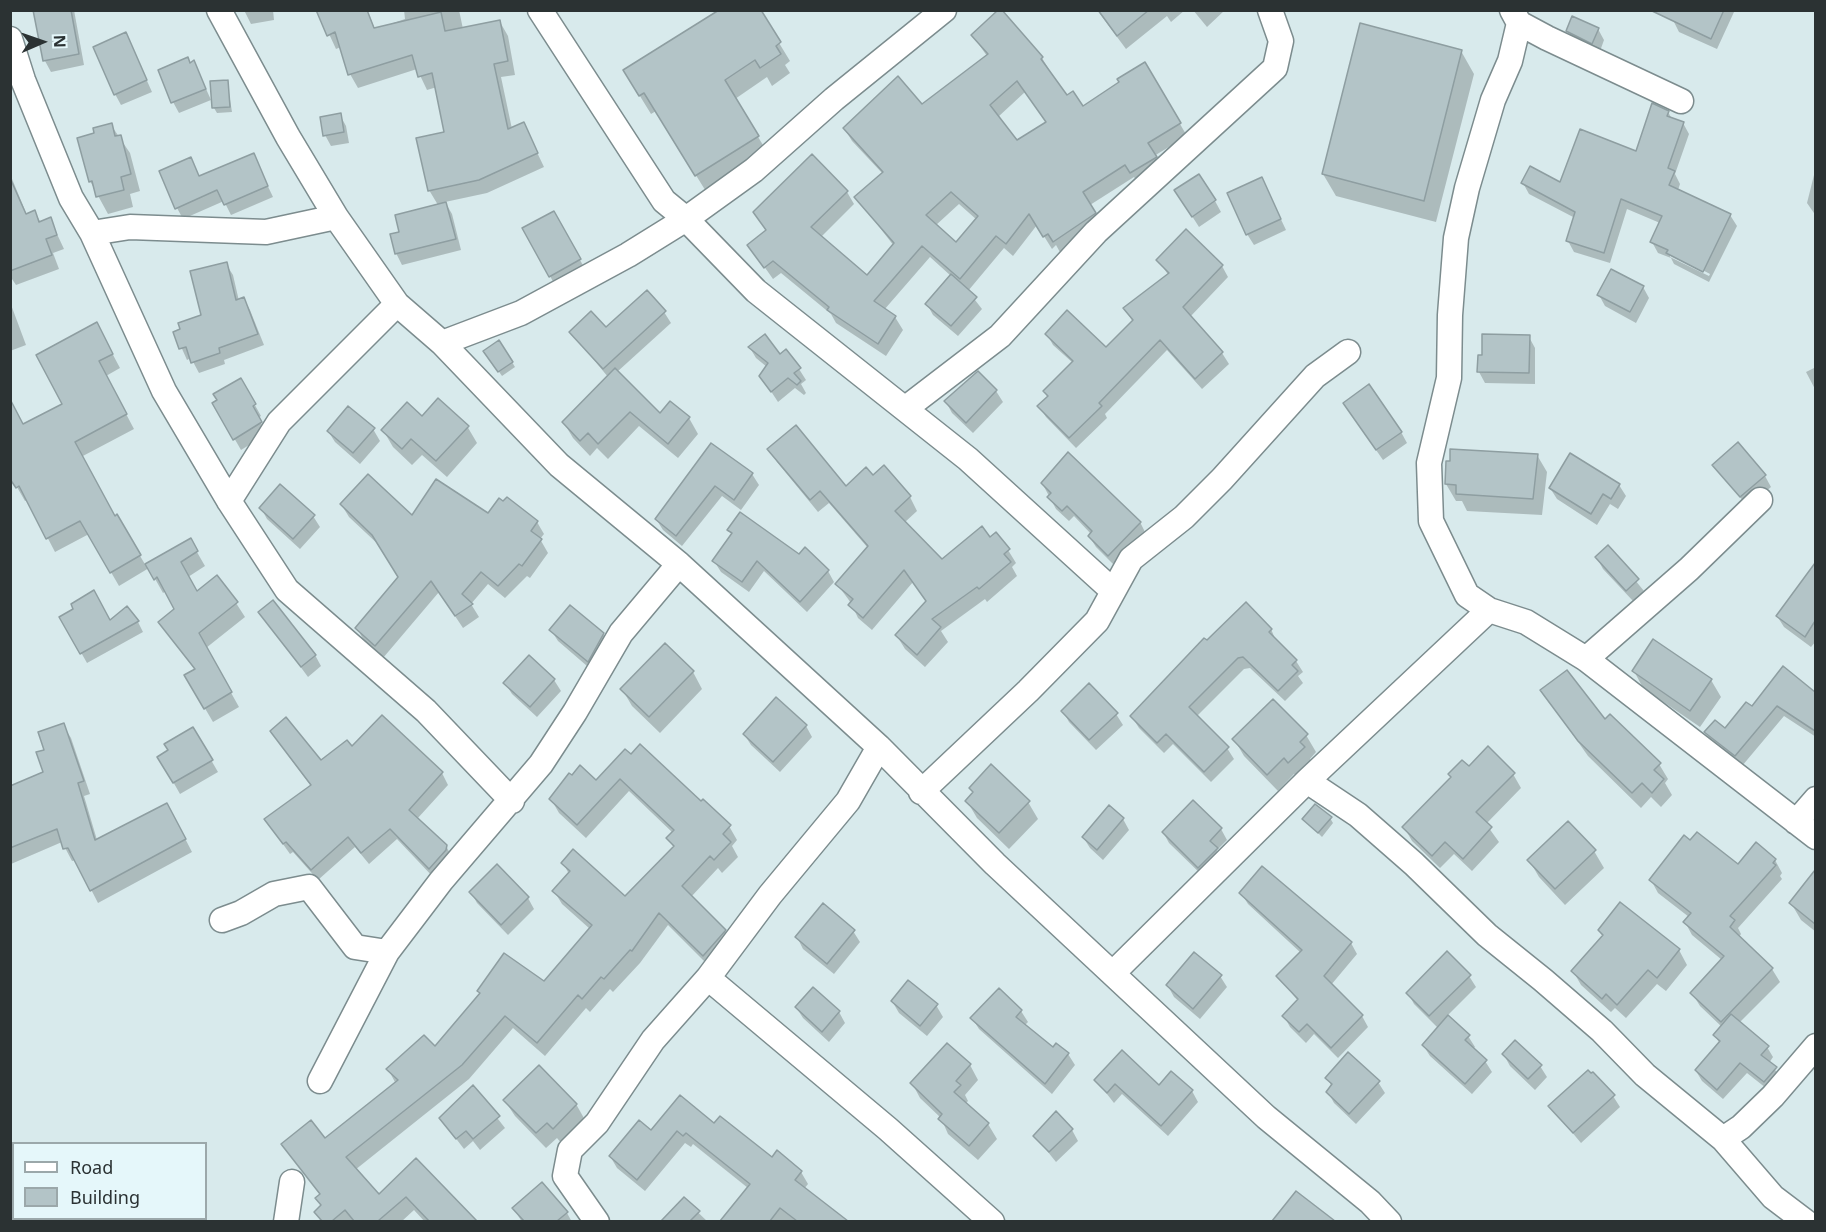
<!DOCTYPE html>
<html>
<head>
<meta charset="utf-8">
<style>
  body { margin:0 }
  #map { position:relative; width:1826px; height:1232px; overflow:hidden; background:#d8eaec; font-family:"Noto Sans",sans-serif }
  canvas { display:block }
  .frame { position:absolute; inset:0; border:12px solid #2b3233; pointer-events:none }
  .legend { position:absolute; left:12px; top:1142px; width:195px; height:78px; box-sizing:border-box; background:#e5f7fa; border:2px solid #9ba8aa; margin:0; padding:8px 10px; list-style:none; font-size:18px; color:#2b3233 }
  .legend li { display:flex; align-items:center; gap:12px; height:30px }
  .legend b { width:30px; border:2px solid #9ba8aa }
  .north { position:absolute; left:12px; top:12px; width:60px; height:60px; -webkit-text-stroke:4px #e5f7fa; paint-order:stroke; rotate:88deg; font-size:16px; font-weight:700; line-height:24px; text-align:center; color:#2b3233 }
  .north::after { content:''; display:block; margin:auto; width:21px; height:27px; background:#2b3233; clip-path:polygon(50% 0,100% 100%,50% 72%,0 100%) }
</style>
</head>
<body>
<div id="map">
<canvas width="1826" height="1232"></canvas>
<div class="frame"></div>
<ul class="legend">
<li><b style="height:8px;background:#fff"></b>Road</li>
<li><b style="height:16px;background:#b3c4c7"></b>Building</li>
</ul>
<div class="north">N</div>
</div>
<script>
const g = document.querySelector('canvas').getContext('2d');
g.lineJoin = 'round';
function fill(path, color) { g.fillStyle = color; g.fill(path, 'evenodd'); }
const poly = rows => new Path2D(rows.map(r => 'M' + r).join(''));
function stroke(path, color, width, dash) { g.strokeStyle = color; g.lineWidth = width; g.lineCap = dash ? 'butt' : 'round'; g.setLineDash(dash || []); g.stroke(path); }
const shadow = poly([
  [35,10,74,10,84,65,51,72,45,61],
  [244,10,273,10,274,20,251,24],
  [318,10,367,10,375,29,405,19,404,10,459,10,463,29,500,22,508,36,515,75,501,77,512,129,523,123,544,167,487,193,445,202,452,214,461,250,402,265,396,253,401,233,438,205,429,190,446,133,437,87,427,90,417,69,358,88,350,74,341,47,336,49],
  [714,10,759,10,790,61,785,65,790,73,772,86,767,77,735,99,769,155,707,193,656,111,651,114,635,88,716,14],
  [1097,10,1185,10,1171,22,1167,16,1126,49],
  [1193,10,1225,10,1207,27],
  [1678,10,1733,10,1734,12,1717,49,1679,32,1673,20],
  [1000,11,1042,58,1066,97,1082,108,1145,64,1187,136,1154,156,1163,170,1139,185,1134,177,1090,205,1102,226,1061,254,1056,245,1052,249,1037,225,1013,256,1004,248,968,291,982,309,958,336,933,315,927,304,951,276,930,257,884,310,895,317,903,330,886,356,836,323,831,314,781,273,773,279,749,245,767,231,755,212,847,192,854,204,821,237,867,277,894,246,856,197,883,174,852,141,844,128,921,106,987,56,973,36],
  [1025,92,1047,123,1017,142,998,117],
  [959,204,977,220,957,244,935,226],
  [1598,29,1604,40,1599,54,1574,42,1568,31],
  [131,45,152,92,121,105,115,94],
  [1461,51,1474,74,1436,222,1336,196,1323,174],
  [194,62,211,100,179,113,173,102,190,64],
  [227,81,232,112,217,113,214,108],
  [1668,112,1672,119,1683,123,1689,134,1675,174,1680,184,1678,190,1730,215,1737,226,1709,282,1674,264,1671,258,1658,253,1652,242,1660,223,1627,209,1610,263,1574,252,1568,241,1575,218,1529,194,1523,183,1560,184,1637,153],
  [1670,253,1710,274,1709,276,1670,257],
  [340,115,346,126,349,143,331,146,325,135],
  [111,125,130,153,140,191,130,194,133,207,108,214,90,181,96,134],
  [253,155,273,197,231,215,224,201,183,219,177,208,190,159,200,178],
  [1816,167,1816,216,1807,203],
  [10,174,27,215,35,212,41,223,50,219,64,249,53,253,59,269,16,285,10,276],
  [1267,190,1286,230,1254,245,1247,234],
  [1215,201,1221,212,1199,227,1183,202],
  [560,223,586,271,556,287,550,276],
  [1158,260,1222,266,1228,277,1190,317,1222,353,1229,364,1202,389,1167,350,1105,414,1107,418,1076,448,1046,417,1039,406,1048,398,1044,391,1073,363,1053,345,1047,334,1106,349,1133,322,1125,309,1169,276],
  [226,264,233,275,239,301,244,299,250,310,264,345,224,360,225,364,199,373,191,358,187,360,175,333,202,316],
  [1643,287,1649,298,1636,323,1605,306,1599,295],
  [10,302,26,345,10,351],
  [664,312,671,323,617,372,660,415,670,403,689,418,698,434,678,458,639,426,608,459,597,448,590,456,573,438,564,423,608,377,571,332,606,329],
  [1529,337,1535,348,1535,384,1485,383,1479,372],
  [104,338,120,368,106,376,134,429,81,457,115,518,117,517,146,566,190,540,205,566,188,577,197,593,236,603,245,617,206,648,239,707,213,722,186,676,195,670,160,622,176,609,166,591,163,593,149,568,119,586,89,534,55,552,28,500,25,501,10,475,23,426,64,404],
  [750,348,780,356,799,369,806,380,801,384,806,393,804,395,795,388,778,402,761,376,767,367,756,358],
  [488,356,512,362,515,367,502,376],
  [1816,367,1816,391,1806,372],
  [978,373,996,391,1003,402,973,433,952,413,946,402],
  [241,380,261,416,258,418,267,434,241,450,214,403],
  [1351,414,1401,432,1407,443,1383,460],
  [422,418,467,426,477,443,447,477,422,455,412,465,393,447,383,430],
  [373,429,380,441,360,464,335,442,328,431],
  [712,445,752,474,759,485,741,510,722,496,682,546,663,530,656,519],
  [769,449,846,488,873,477,884,468,910,497,917,511,904,523,942,561,990,539,1008,550,1016,563,1012,567,1017,576,987,602,985,599,941,631,948,642,925,667,905,649,897,636,927,602,913,582,872,630,858,618,851,603,837,584,868,548,829,503,818,512,777,462],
  [1537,455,1547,472,1542,515,1467,511,1462,501,1456,501,1446,484,1448,463],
  [1714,465,1765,476,1771,487,1748,507],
  [1042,483,1140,522,1146,534,1115,566,1096,547,1089,536,1091,534,1074,516,1069,521,1056,509],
  [1619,485,1626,496,1618,509,1610,504,1597,525,1557,499,1550,488],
  [341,504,412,518,489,515,537,522,544,534,540,539,548,553,530,578,527,576,505,598,488,584,471,604,479,617,463,628,439,592,383,658,364,641,357,628,399,578,381,547,349,517],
  [261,508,313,516,320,527,300,549,267,519],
  [729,530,799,556,828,571,834,582,807,612,764,571,749,592,721,572,714,561,732,535],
  [1608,547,1644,591,1633,601,1603,569,1597,558],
  [1816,563,1816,641,1811,647,1784,627,1777,616],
  [260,612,315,655,321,666,308,677],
  [61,617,138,622,143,632,87,663],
  [1271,629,1276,641,1296,661,1303,672,1298,676,1303,683,1285,701,1250,668,1244,669,1196,717,1227,748,1234,759,1211,782,1173,744,1164,753,1139,728,1132,717,1207,643],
  [551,630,603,634,610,646,594,672,558,641],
  [529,657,554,680,561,691,537,717,512,694,505,683],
  [1783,668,1816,694,1816,737,1784,716,1742,766,1712,744,1706,733,1725,730,1752,709],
  [1634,671,1711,680,1721,697,1700,727,1643,688],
  [693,672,702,689,660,733,632,706,622,689],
  [1542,691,1605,722,1659,764,1668,779,1665,783,1672,795,1661,807,1651,797,1641,808,1588,756],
  [1063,711,1116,714,1123,725,1096,750,1069,722],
  [63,725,71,738,90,794,84,796,97,840,174,817,192,852,98,903,76,860,72,861,62,842,11,864,10,788,45,773,46,750],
  [806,726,812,737,780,772,751,745,744,734],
  [193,729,218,772,180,794,159,757],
  [1306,735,1316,752,1310,759,1313,765,1299,779,1294,774,1278,791,1244,756,1234,739],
  [278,742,321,762,352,749,442,773,448,785,417,819,446,846,452,857,435,879,397,839,369,864,355,847,318,880,293,852,290,854,273,830,311,786],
  [625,751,701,804,729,826,737,840,732,846,738,857,722,873,718,868,691,897,725,931,733,944,712,969,668,925,640,963,613,992,610,989,590,1012,586,1008,545,1056,513,1028,469,1079,355,1170,379,1196,416,1160,475,1222,425,1222,414,1210,401,1222,321,1222,316,1212,322,1207,317,1199,321,1196,283,1144,324,1140,396,1084,388,1069,435,1048,481,995,479,991,544,983,590,929,562,904,554,891,569,874,563,863,625,898,674,848,668,838,673,833,629,791,586,838,559,813,551,799,596,782],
  [1469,769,1513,774,1521,788,1486,824,1499,842,1472,871,1454,854,1440,868,1412,841,1404,827],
  [971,788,1028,802,1038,819,1009,849,977,818,967,801,974,794],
  [1193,802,1221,829,1227,840,1217,850,1222,859,1205,878,1169,843,1163,832],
  [1330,818,1333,823,1322,837,1304,819],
  [1123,819,1129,830,1103,860,1090,848,1083,837],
  [1594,851,1604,868,1565,905,1539,877,1529,860],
  [1775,860,1782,873,1780,876,1782,879,1738,928,1741,934,1739,937,1772,969,1780,982,1739,1023,1767,1047,1773,1057,1769,1063,1782,1078,1771,1092,1747,1073,1723,1099,1702,1081,1696,1071,1720,1044,1715,1036,1722,1027,1700,1006,1692,993,1722,960,1692,935,1685,922,1689,917,1658,893,1651,880],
  [1814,874,1816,875,1816,932,1801,920,1791,903],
  [471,892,528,898,534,909,508,935,477,903],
  [1241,893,1351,943,1357,954,1331,985,1362,1016,1368,1027,1338,1058,1314,1034,1306,1043,1290,1027,1284,1016,1298,1001,1278,976,1301,953,1248,904],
  [853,931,860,942,834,974,803,949,797,937],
  [1599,931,1679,950,1687,965,1666,991,1657,984,1626,1018,1615,1008,1611,1012,1581,985,1573,971,1603,937],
  [1220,976,1227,987,1200,1019,1174,997,1168,986],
  [1469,976,1476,987,1447,1016,1468,1036,1475,1047,1473,1049,1485,1061,1492,1072,1472,1094,1430,1056,1423,1045,1438,1028,1414,1004,1408,993],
  [813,989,839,1012,845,1023,829,1042,803,1018,796,1007],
  [999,990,1021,1011,1028,1022,1024,1026,1053,1049,1057,1045,1068,1054,1075,1065,1052,1094,979,1029,972,1018],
  [892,1001,936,1005,943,1017,927,1036,899,1013],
  [1504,1055,1540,1066,1547,1077,1535,1090,1510,1066],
  [970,1065,978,1080,965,1095,968,1101,965,1104,988,1124,997,1139,978,1160,948,1134,941,1118,920,1098,912,1083],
  [1171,1073,1192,1091,1198,1102,1168,1136,1122,1094,1114,1103,1096,1080,1159,1087],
  [1327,1078,1378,1082,1385,1093,1356,1124,1334,1103,1328,1092,1332,1087],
  [473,1087,505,1128,480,1150,473,1141,464,1149,441,1119],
  [1613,1096,1620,1107,1581,1143,1550,1106],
  [505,1101,576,1104,585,1120,562,1144,557,1138,546,1148,515,1116],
  [714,1125,801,1172,808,1184,804,1189,845,1222,722,1222,748,1188,693,1144,691,1147,685,1143,645,1191,617,1168,610,1156,651,1132],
  [1072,1130,1078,1141,1056,1162,1035,1136],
  [1296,1193,1325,1216,1328,1222,1274,1222],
  [684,1199,708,1222,663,1222],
  [514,1209,567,1213,572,1222,522,1222]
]);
const building = poly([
  [33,10,71,10,79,54,43,61,33,10],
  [316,10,367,10,374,28,441,12,445,31,500,20,508,61,494,64,508,129,524,122,538,153,479,180,428,191,416,138,444,132,432,73,418,77,412,55,348,75,335,32,327,36,316,10],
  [719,10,761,10,781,42,776,46,781,54,760,68,755,60,725,80,759,136,695,176,644,93,639,96,623,70,719,10],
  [998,10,1002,10,1043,57,1041,59,1067,95,1073,91,1083,106,1119,82,1117,79,1145,62,1181,123,1148,143,1157,157,1130,173,1125,165,1083,192,1096,213,1053,242,1048,234,1043,237,1029,214,1006,244,996,236,960,279,922,246,874,301,896,316,878,344,827,310,829,307,773,261,764,268,747,245,766,230,753,212,812,154,848,191,811,227,867,275,894,243,854,197,883,172,843,128,898,76,922,104,988,54,971,35,998,10],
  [1017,81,1046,122,1017,140,990,105,1017,81],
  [951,192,978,216,956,242,926,215,951,192],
  [1098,10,1149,10,1117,36,1098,10],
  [1650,10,1724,10,1711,39,1650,10],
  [1572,16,1599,28,1592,44,1566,31,1572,16],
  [1360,23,1462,50,1424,201,1322,174,1360,23],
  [126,32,147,80,114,95,93,47,126,32],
  [188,57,190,63,194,60,206,89,171,103,158,70,188,57],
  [228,80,230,107,212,108,210,81,228,80],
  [1652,103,1669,111,1667,116,1684,122,1668,168,1675,171,1669,185,1731,214,1703,272,1666,253,1668,250,1650,242,1662,216,1621,199,1604,253,1566,241,1575,212,1521,183,1530,166,1560,182,1580,129,1636,151,1652,103],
  [341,113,344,132,323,136,320,117,341,113],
  [112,123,115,136,121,135,131,174,121,177,124,190,96,197,92,181,89,182,77,138,94,133,93,128,112,123],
  [254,153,268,186,224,205,217,190,175,209,159,171,191,157,199,176,254,153],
  [1199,174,1216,200,1192,217,1174,190,1199,174],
  [1262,177,1281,219,1246,235,1227,193,1262,177],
  [10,178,26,214,35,210,39,222,51,217,57,235,46,239,52,255,10,271,10,178],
  [446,202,456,239,395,254,390,234,399,232,395,215,446,202],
  [554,211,581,259,549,277,522,228,554,211],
  [1186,229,1223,265,1183,307,1223,352,1195,379,1160,340,1099,403,1102,406,1069,438,1037,406,1048,396,1043,391,1073,361,1045,334,1067,310,1106,347,1133,320,1123,308,1169,273,1156,260,1186,229],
  [227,262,236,300,244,297,258,334,219,348,220,353,191,363,186,347,179,349,173,332,180,329,178,323,201,315,190,271,227,262],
  [1611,269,1644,286,1630,312,1597,295,1611,269],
  [951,274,977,297,951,326,925,304,951,274],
  [647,290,666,311,603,369,569,332,591,311,606,327,647,290],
  [97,322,113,354,99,361,127,414,75,442,115,516,117,514,141,555,110,573,80,521,46,539,19,486,16,488,10,479,10,399,23,424,62,404,36,355,97,322],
  [765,334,780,354,786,349,801,368,794,373,801,381,797,385,788,378,771,392,759,376,768,363,748,347,765,334],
  [1482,334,1530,335,1529,373,1477,372,1478,355,1482,355,1482,334],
  [499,340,513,362,498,372,483,351,499,340],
  [615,368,660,413,670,401,690,417,668,444,630,412,598,444,588,433,580,441,562,422,615,368],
  [978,371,997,390,966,423,944,401,978,371],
  [241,378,256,404,253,406,262,422,233,440,212,403,217,400,213,394,241,378],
  [1369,384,1402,432,1376,450,1343,403,1369,384],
  [438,398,469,426,436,461,411,439,402,449,381,430,407,402,422,416,438,398],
  [348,406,375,428,353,453,327,431,348,406],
  [796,425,846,486,866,467,873,475,884,465,911,496,895,511,942,559,982,526,990,537,996,532,1010,549,1004,554,1011,562,979,589,977,587,932,619,941,627,917,655,895,635,926,601,904,570,863,618,848,605,853,599,835,584,868,546,820,491,810,500,767,449,796,425],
  [1738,442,1766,475,1740,497,1712,465,1738,442],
  [711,443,753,473,734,500,715,486,676,536,655,519,711,443],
  [1450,449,1538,454,1533,499,1456,494,1456,485,1445,484,1446,461,1450,461,1450,449],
  [1068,452,1141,522,1108,556,1088,536,1092,531,1067,506,1062,511,1047,497,1051,493,1041,483,1068,452],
  [1570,453,1620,484,1611,499,1603,494,1591,514,1549,488,1570,453],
  [368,474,412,515,436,479,488,513,499,498,503,501,507,497,538,521,531,531,542,539,522,566,519,564,498,586,481,572,462,594,473,604,455,616,431,581,375,646,355,628,398,577,372,535,340,504,368,474],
  [280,484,315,515,293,539,259,508,280,484],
  [740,512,799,554,805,547,829,570,800,602,757,561,742,582,712,561,732,533,727,530,740,512],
  [191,538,198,551,181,562,197,591,217,575,238,602,199,633,232,692,204,709,184,675,195,669,158,622,174,609,157,577,154,580,145,564,191,538],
  [1608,545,1639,579,1626,591,1595,557,1608,545],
  [1815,563,1815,621,1805,637,1776,616,1815,563],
  [94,590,110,620,127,606,139,621,80,654,59,617,73,609,71,604,94,590],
  [273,600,316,655,301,667,258,612,273,600],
  [1246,602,1272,629,1269,632,1297,660,1292,665,1298,671,1278,691,1243,657,1238,658,1189,707,1229,747,1204,772,1166,734,1157,743,1130,716,1204,638,1207,640,1246,602],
  [570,605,604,633,588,662,549,630,570,605],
  [1653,639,1712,679,1690,711,1632,671,1653,639],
  [665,643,694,671,649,717,620,689,665,643],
  [529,655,555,679,530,707,503,683,529,655],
  [1783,666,1815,692,1815,731,1777,706,1735,756,1704,732,1715,720,1725,728,1746,702,1752,706,1783,666],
  [1567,670,1605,719,1610,714,1661,763,1654,770,1664,779,1652,793,1642,783,1632,793,1578,741,1540,690,1567,670],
  [1089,683,1118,713,1089,740,1061,711,1089,683],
  [776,697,807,725,773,762,743,734,776,697],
  [1273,699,1308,734,1300,742,1305,747,1288,763,1284,758,1267,775,1232,739,1273,699],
  [382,715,443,772,409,810,447,845,446,850,429,869,390,829,361,853,348,837,311,870,286,842,283,844,264,819,311,785,270,731,286,717,321,760,347,740,352,746,382,715],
  [64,723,84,781,78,783,95,840,167,803,186,839,90,891,68,848,63,849,57,829,10,848,10,786,43,772,36,752,44,750,38,732,64,723],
  [193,727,213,760,173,783,157,757,168,750,164,744,193,727],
  [640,744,701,801,703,799,731,825,723,834,731,842,714,860,710,856,682,886,726,930,703,956,659,913,632,951,630,950,604,979,601,977,582,999,578,995,537,1043,505,1016,462,1065,346,1157,379,1194,416,1158,477,1221,429,1221,406,1197,378,1221,354,1221,345,1210,332,1221,322,1221,314,1212,321,1205,315,1198,320,1194,281,1144,311,1120,325,1138,398,1080,386,1069,424,1035,435,1046,480,993,477,991,504,953,544,981,592,925,552,891,570,871,561,863,573,849,625,896,674,846,666,838,674,830,620,779,577,825,549,799,569,773,572,775,580,765,596,780,625,749,631,754,640,744],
  [1488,746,1515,773,1476,812,1492,827,1463,859,1445,842,1432,856,1402,827,1451,777,1448,774,1462,760,1469,766,1488,746],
  [991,764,1030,801,999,833,965,801,973,792,969,788,991,764],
  [1193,800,1222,828,1210,841,1218,848,1198,868,1162,832,1193,800],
  [1315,804,1332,817,1318,833,1302,819,1315,804],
  [1109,805,1124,818,1097,850,1082,837,1109,805],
  [1568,821,1596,850,1555,889,1527,860,1568,821],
  [1697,832,1738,864,1756,842,1776,859,1773,863,1776,865,1730,916,1735,920,1730,927,1773,968,1721,1022,1690,993,1724,956,1683,922,1691,913,1649,880,1684,835,1690,840,1697,832],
  [497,864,529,897,501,925,469,892,497,864],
  [1262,866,1352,942,1324,976,1363,1015,1331,1048,1307,1024,1299,1032,1282,1016,1298,999,1276,976,1302,950,1239,893,1262,866],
  [1815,870,1815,924,1789,903,1815,870],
  [1620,902,1680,949,1657,978,1648,970,1617,1005,1606,994,1602,999,1571,971,1603,935,1598,930,1620,902],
  [823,903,855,930,827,964,795,937,823,903],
  [1447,951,1471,975,1429,1016,1406,993,1447,951],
  [1194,952,1222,975,1193,1009,1166,985,1194,952],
  [908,980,938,1004,920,1026,891,1001,908,980],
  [813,987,840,1011,822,1032,795,1007,813,987],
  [999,988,1022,1010,1016,1017,1053,1047,1056,1043,1069,1053,1045,1084,970,1018,999,988],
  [1731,1014,1769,1046,1761,1055,1777,1067,1764,1082,1740,1063,1717,1090,1695,1070,1720,1041,1713,1035,1731,1014],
  [1448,1015,1470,1035,1465,1040,1487,1060,1465,1084,1422,1045,1448,1015],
  [1515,1040,1542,1065,1528,1079,1502,1054,1515,1040],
  [947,1043,971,1064,956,1081,961,1085,954,1092,989,1123,969,1146,938,1119,942,1114,910,1083,947,1043],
  [1122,1050,1159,1085,1171,1071,1193,1090,1161,1126,1115,1084,1107,1093,1094,1080,1122,1050],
  [1348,1052,1380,1081,1349,1114,1326,1092,1332,1084,1325,1078,1348,1052],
  [539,1065,577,1104,553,1129,547,1123,536,1133,503,1100,539,1065],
  [1588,1070,1591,1073,1593,1072,1615,1095,1573,1133,1548,1106,1588,1070],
  [473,1085,500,1116,473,1139,466,1131,456,1139,439,1118,473,1085],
  [680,1095,714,1123,720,1116,772,1157,777,1150,802,1171,795,1180,848,1221,797,1221,780,1208,770,1221,720,1221,750,1184,686,1133,683,1136,677,1131,637,1180,609,1156,639,1120,651,1130,680,1095],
  [1056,1111,1073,1129,1049,1152,1033,1136,1056,1111],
  [542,1182,568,1212,557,1221,524,1221,512,1208,542,1182],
  [1296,1191,1335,1221,1272,1221,1296,1191],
  [684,1197,700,1211,690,1221,661,1221,684,1197]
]);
const minor = poly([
  [219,10,288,137,336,217,397,304,442,343,559,465,679,564,879,747,995,864,1266,1117,1370,1202,1389,1222],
  [540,10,664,201,686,219,756,291,968,459,1112,590],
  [1512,10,1519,23,1547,38,1681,101],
  [1519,23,1510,61,1493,100,1467,188,1456,238,1450,315,1449,378,1429,463,1431,521,1467,595,1489,610,1526,622,1586,659,1816,837],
  [10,39,23,80,71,198,92,233,164,391,229,501,287,590,426,711,512,801],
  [92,233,130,227,266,232,336,217],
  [442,343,521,313,628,255,686,219,754,170,834,99,944,10],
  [906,408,1000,336,1096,232,1275,68,1281,41,1270,10],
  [229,501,279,422,397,304],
  [1586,659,1689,569,1760,500],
  [1307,781,1358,815,1414,864,1487,935,1543,980,1602,1031,1645,1075,1723,1139,1773,1197,1806,1222],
  [921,792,1028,691,1097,621,1131,559,1184,517,1222,479,1315,376,1348,352],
  [1796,822,1816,799],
  [222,920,241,913,274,894,309,887,355,947,387,952],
  [1113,973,1307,781,1489,610],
  [708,978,888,1129,992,1222],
  [320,1081,387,952,441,881,541,764,575,712,621,633,679,564],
  [1723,1139,1741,1127,1773,1096,1816,1046],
  [286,1222,292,1182],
  [597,1222,565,1176,570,1150,597,1123,653,1040,708,978,770,895,848,801,879,747]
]);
fill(shadow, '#0003');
fill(building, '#b3c4c7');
stroke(building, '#8e9ea1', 1.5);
stroke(minor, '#7c8c8e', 27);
stroke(minor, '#fff', 24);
</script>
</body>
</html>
